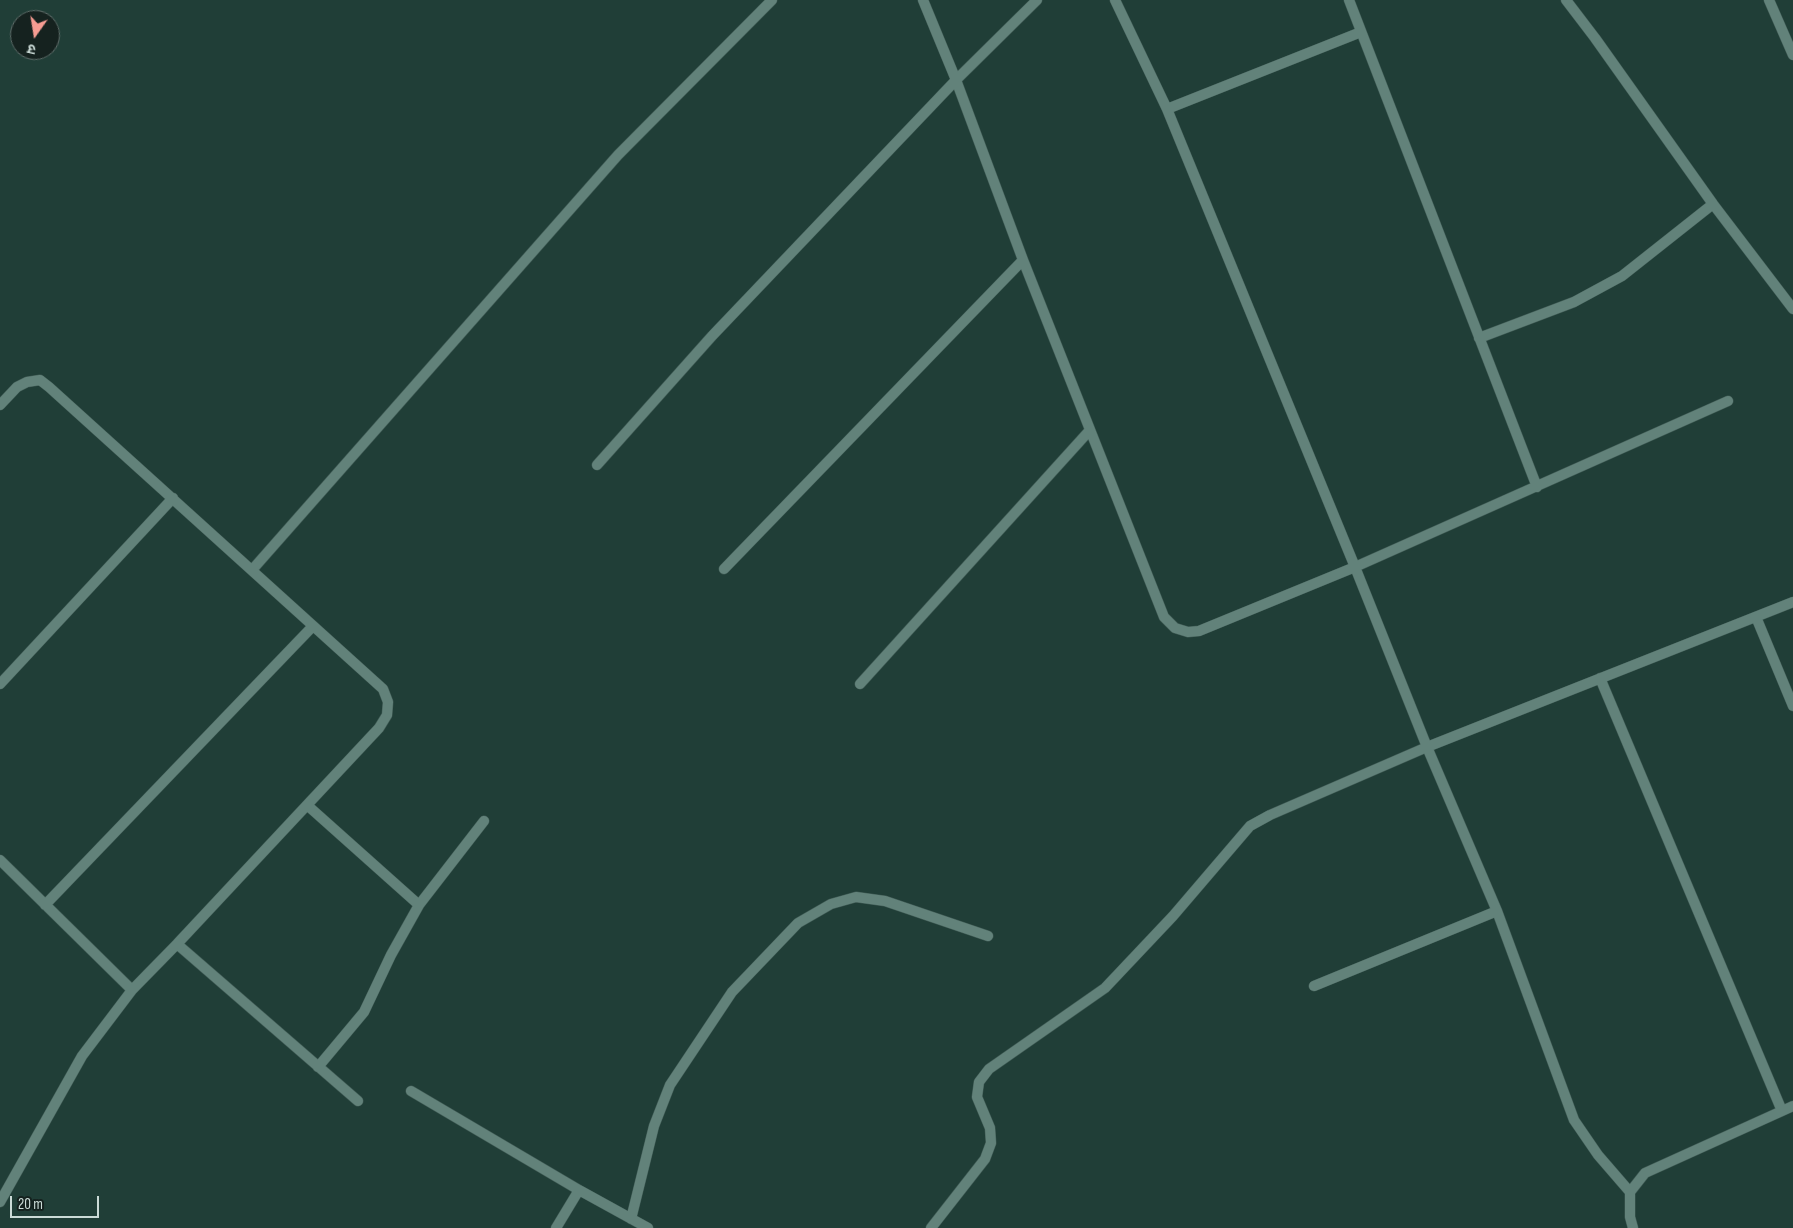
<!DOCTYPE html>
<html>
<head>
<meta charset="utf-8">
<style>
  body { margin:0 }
  #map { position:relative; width:1793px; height:1228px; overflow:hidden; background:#203e37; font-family:"Sofia Sans Condensed","Noto Sans Devanagari",sans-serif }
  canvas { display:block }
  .north { position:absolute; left:10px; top:10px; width:50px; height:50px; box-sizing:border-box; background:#15221f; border:1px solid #5e6c69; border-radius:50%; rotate:193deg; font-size:14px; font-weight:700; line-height:20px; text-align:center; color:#cbdbd7 }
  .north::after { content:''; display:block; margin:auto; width:18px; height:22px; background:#f59c92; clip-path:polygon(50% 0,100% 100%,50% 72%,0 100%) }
  .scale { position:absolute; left:10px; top:1196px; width:89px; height:22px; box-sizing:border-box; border:2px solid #cbdbd7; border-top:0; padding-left:6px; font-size:15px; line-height:18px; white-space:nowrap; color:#cbdbd7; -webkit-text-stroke:4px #15221f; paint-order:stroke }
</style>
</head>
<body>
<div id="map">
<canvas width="1793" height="1228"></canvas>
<div class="north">उ</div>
<div class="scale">20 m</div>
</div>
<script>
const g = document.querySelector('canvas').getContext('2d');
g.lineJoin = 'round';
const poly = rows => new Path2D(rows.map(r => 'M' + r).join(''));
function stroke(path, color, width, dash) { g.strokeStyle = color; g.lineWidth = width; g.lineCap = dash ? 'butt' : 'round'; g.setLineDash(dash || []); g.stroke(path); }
const lane = poly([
  [1769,0,1793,55]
]);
const street = poly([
  [923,0,956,80,1023,260,1164,617,1175,628,1188,632,1199,631,1355,567,1728,401],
  [1115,0,1167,109,1355,567,1427,747,1497,911,1574,1120,1598,1155,1630,1192],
  [1349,0,1537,487],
  [1566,0,1595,38,1713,204,1793,309],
  [1167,109,1361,32],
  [1479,338,1574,302,1622,276,1713,204],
  [0,405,17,387,27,382,40,380,49,387,383,689,388,702,387,715,379,728,177,944,132,990,82,1056,0,1202],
  [597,465,712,336,956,80,1037,0],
  [724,569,1023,260],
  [252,570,618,155,772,0],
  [1756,617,1793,706],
  [1600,678,1782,1111],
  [0,684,173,498],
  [860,684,1090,430],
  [307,805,419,905],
  [0,860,132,990],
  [45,905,313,626],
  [177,944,358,1101],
  [1314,986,1497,911],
  [318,1067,364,1012,391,955,419,905,484,821],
  [411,1091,579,1190,648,1228],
  [631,1219,654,1126,670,1085,732,992,798,923,831,904,856,897,885,901,988,936],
  [556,1228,579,1190],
  [931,1228,985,1159,991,1143,990,1128,977,1097,979,1082,989,1069,1105,988,1173,916,1250,826,1270,815,1427,747,1793,602],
  [1633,1228,1630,1217,1630,1192,1645,1173,1793,1106]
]);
stroke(lane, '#415c56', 11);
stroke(street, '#415c56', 11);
stroke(lane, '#62827a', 10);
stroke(street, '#62827a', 10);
</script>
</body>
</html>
